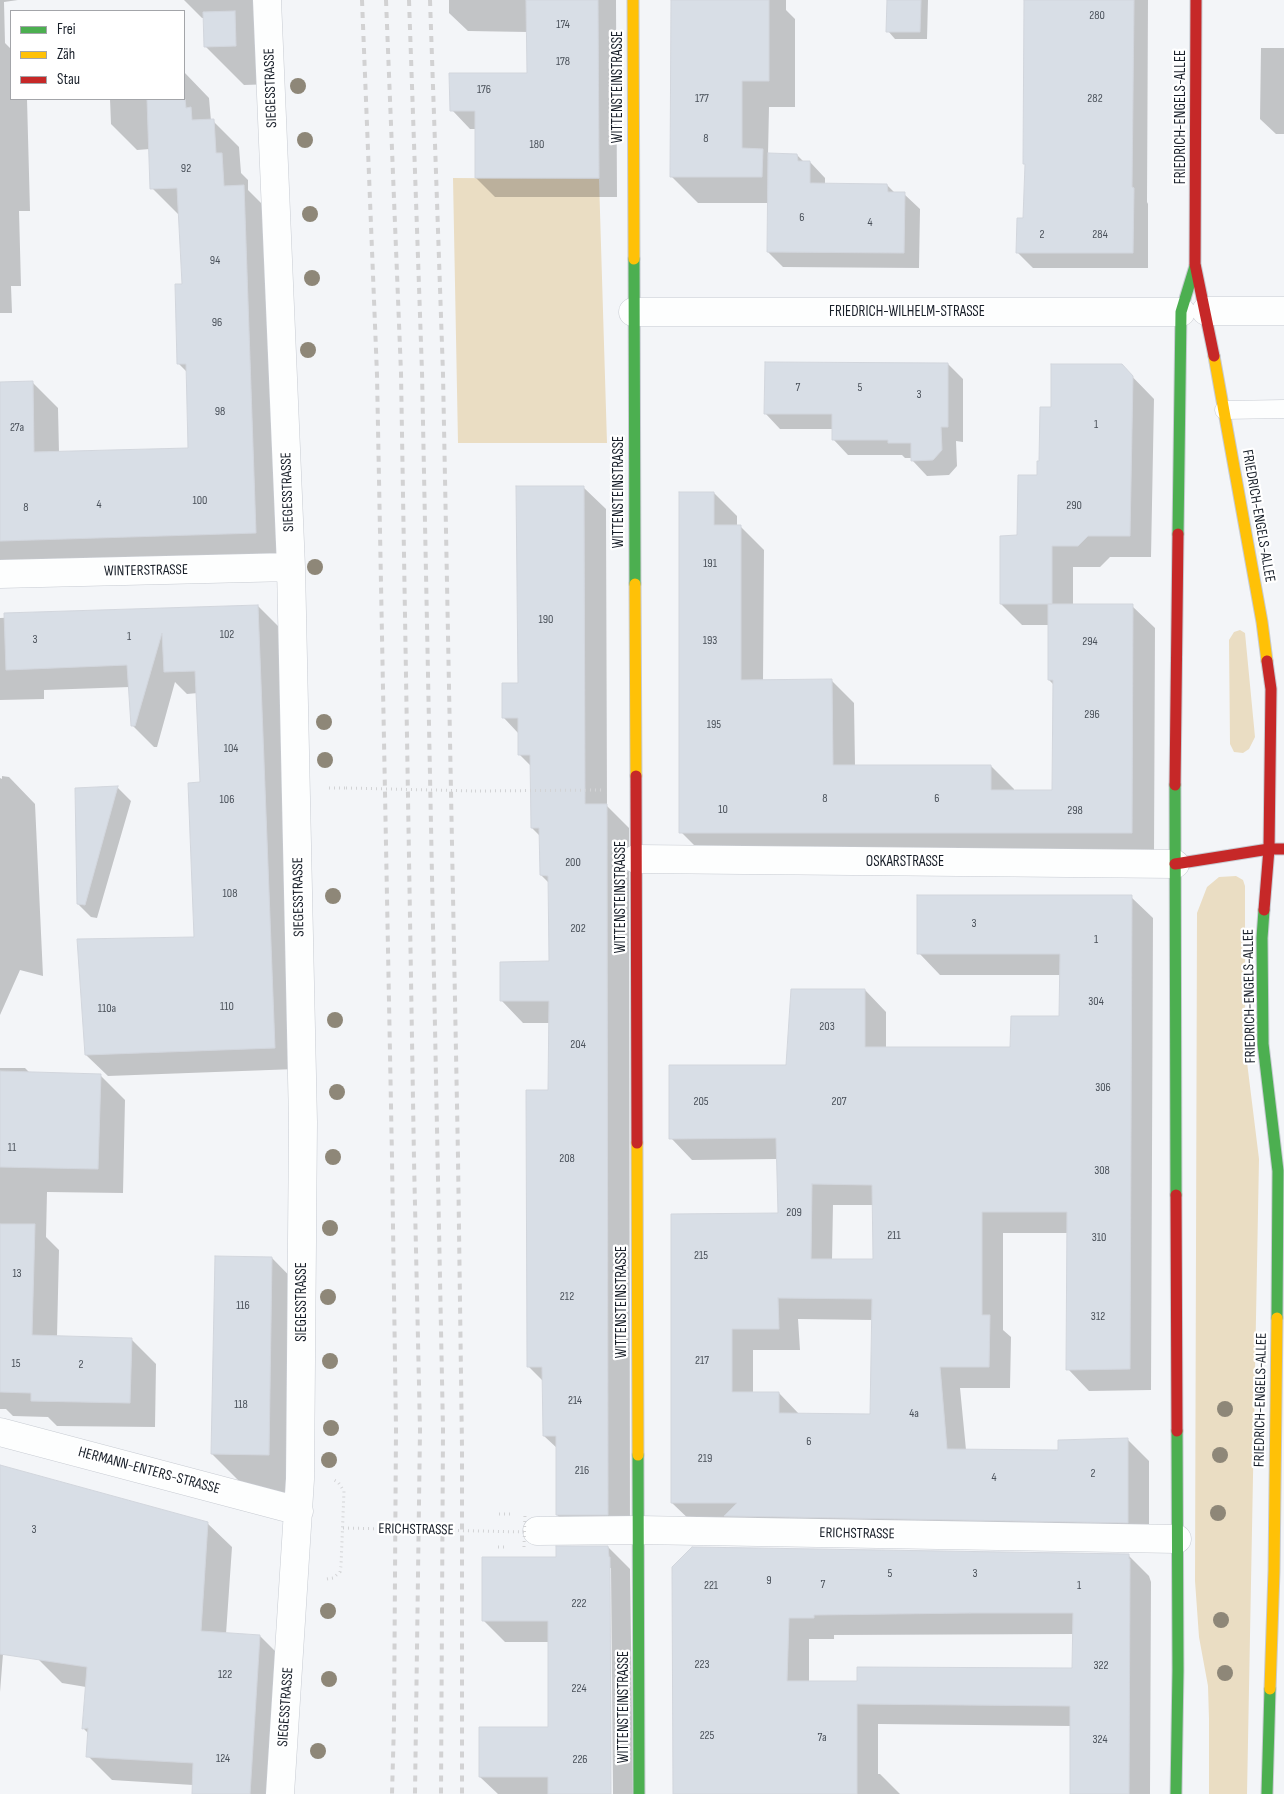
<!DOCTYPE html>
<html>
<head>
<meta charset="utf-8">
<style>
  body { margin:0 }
  #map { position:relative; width:1284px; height:1794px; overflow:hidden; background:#f3f5f8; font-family:"Sofia Sans Condensed",sans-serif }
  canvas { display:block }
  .legend { position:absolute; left:10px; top:10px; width:175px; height:90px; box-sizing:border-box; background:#fff; border:1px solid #a3a5a9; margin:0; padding:6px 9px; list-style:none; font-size:15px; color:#181f29 }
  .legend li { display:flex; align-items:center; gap:10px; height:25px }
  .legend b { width:25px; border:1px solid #a3a5a9 }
</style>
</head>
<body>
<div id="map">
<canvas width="1284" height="1794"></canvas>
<ul class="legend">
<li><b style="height:6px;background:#4caf50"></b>Frei</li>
<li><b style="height:6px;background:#ffc107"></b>Zäh</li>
<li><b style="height:6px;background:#c62828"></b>Stau</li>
</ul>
</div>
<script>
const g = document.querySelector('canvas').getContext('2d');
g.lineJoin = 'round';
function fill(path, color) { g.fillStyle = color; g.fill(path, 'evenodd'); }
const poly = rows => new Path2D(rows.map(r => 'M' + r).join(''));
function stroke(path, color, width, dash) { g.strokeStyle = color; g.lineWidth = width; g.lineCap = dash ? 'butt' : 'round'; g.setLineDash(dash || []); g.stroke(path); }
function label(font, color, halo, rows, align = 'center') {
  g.font = font + ' "Sofia Sans Condensed",sans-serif'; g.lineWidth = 4.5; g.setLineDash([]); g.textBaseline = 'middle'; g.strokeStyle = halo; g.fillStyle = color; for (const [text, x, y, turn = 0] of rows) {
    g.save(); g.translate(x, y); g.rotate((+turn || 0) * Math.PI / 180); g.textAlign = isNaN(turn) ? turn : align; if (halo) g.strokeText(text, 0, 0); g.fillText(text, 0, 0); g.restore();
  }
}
const green = poly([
  [453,178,599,179,607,443,458,443],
  [1240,630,1245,633,1255,737,1249,749,1243,753,1234,752,1230,744,1229,640,1234,632],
  [1236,876,1243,880,1245,886,1245,1046,1259,1159,1247,1794,1209,1794,1209,1719,1208,1686,1199,1637,1195,1581,1197,913,1207,887,1219,877]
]);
const shadow = poly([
  [0,0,18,0,4,2,5,43,11,49,11,99,27,99,30,211,19,211,21,286,11,286,12,313,0,313],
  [184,0,275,0,274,84,244,85,205,46,205,18,202,18],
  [449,0,616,0,617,197,495,197,476,178,476,129,470,129,452,110,528,74,528,32,468,31,449,13],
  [672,0,786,0,786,10,795,19,795,107,769,107,768,155,797,155,804,162,810,162,825,178,825,184,887,185,896,194,904,194,920,209,919,268,783,267,768,252,769,203,698,203,672,177],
  [888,0,928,0,927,39,895,39,888,31],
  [1025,0,1148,0,1147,202,1148,204,1148,268,1033,268,1018,253,1024,219,1026,165,1024,163],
  [1261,48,1284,48,1284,134,1276,134,1260,119],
  [184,72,209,98,211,121,213,121,239,147,241,173,248,180,248,190,270,212,282,558,0,567,0,384,32,382,58,408,59,453,189,449,187,372,178,363,183,285,180,214,178,214,152,188,150,149,137,150,111,124,110,99,184,99],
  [948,364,963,379,963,442,956,441,957,466,949,475,927,476,912,460,912,458,905,458,902,455,848,455,833,439,833,429,780,429,765,413],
  [1121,365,1154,399,1151,557,1110,557,1100,567,1073,567,1073,606,1132,606,1155,628,1154,856,704,855,681,832,714,493,737,516,737,527,741,527,764,550,763,681,831,680,854,703,855,766,991,766,1014,789,1014,791,1054,791,1054,685,1049,680,1049,625,1022,625,1001,604,1018,537,1038,476,1052,408],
  [583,487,606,509,607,806,629,828,630,1537,580,1537,557,1515,558,1449,544,1436,544,1382,528,1366,550,1091,550,1023,523,1023,501,1000,550,963,550,884,541,875,541,837,532,828,531,766,520,755,519,734,504,718,519,684],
  [258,606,280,628,296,1069,108,1076,86,1055,195,938,201,784,198,693,187,694,175,682,157,747,154,747,132,725,130,687,44,690,44,699,0,700,0,618],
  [2,776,9,777,35,804,43,976,20,970,0,1015,0,778,2,779],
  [118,788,131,801,97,918,91,917,78,904,77,789],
  [1131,897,1153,918,1151,1390,1089,1391,1068,1369,1068,1233,1003,1233,1003,1330,1011,1337,1010,1388,960,1388,966,1450,1059,1452,1127,1439,1149,1461,1149,1544,694,1524,672,1503,672,1215,779,1214,778,1159,692,1160,671,1138,787,1066,865,990,886,1012,886,1048,1011,1048,1061,1017,1061,975,940,975,919,953],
  [833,1205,874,1205,874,1260,832,1260],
  [798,1319,873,1320,871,1415,799,1414,779,1393,753,1393,753,1350,800,1350],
  [0,1068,25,1068,30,1073,100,1075,125,1100,123,1193,47,1192,46,1237,59,1250,57,1337,131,1339,156,1364,155,1427,57,1426,48,1417,13,1416,6,1409,0,1409],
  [272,1258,312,1299,308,1495,252,1494,212,1454],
  [0,1466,207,1523,232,1547,226,1634,260,1636,284,1660,275,1794,193,1794,193,1785,112,1780,88,1756,89,1734,83,1728,86,1687,62,1683,38,1659,6,1616,0,1692],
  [608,1547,630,1569,633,1794,613,1794,611,1568,609,1568,610,1794,498,1794,480,1777,549,1728,549,1642,505,1642,483,1620,557,1559],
  [1128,1555,1149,1576,1151,1582,1150,1794,1071,1794,1071,1726,878,1724,878,1774,880,1774,900,1794,674,1794,673,1567],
  [1074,1634,1074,1670,858,1683,809,1683,809,1639,834,1639,834,1635]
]);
const building = poly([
  [526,0,598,0,599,178,475,178,475,111,450,111,449,73,527,73,526,0],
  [671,0,769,0,769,81,742,81,742,148,763,149,762,177,670,177,671,0],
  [887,0,921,0,920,32,886,32,887,0],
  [1024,0,1134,0,1132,187,1134,188,1133,253,1016,253,1017,218,1023,218,1025,164,1023,164,1024,0],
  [235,11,236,46,204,47,203,12,235,11],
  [147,99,185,99,186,108,191,107,192,120,214,119,216,153,222,153,224,186,244,185,256,533,0,541,0,382,33,381,34,452,188,448,186,364,177,364,175,284,182,284,177,188,150,189,147,99],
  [768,153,797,154,798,161,810,161,810,183,887,184,888,192,905,192,904,253,767,252,768,153],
  [765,362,948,363,948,427,941,427,942,450,933,460,911,461,911,443,888,443,888,440,832,440,832,414,764,414,765,362],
  [1051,364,1122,364,1133,376,1130,536,1088,536,1078,546,1052,546,1052,604,1000,604,1000,536,1017,535,1018,475,1037,475,1037,461,1039,461,1040,407,1051,407,1051,364],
  [516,486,584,486,585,804,607,804,608,1515,556,1515,556,1436,543,1436,542,1367,527,1367,526,1090,548,1090,549,1001,500,1001,500,962,549,961,548,876,540,875,539,828,531,828,530,755,518,755,518,718,502,718,502,683,518,683,516,486],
  [679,492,714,492,714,525,741,525,741,680,832,679,833,765,991,765,991,790,1052,790,1053,680,1048,680,1048,604,1133,604,1132,833,679,833,679,492],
  [258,605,275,1048,85,1055,77,939,194,937,188,783,200,782,195,671,164,672,162,633,135,726,131,726,127,665,6,670,4,613,258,605],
  [118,786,85,905,77,904,75,788,118,786],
  [917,895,1132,895,1130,1369,1066,1370,1067,1212,982,1212,982,1315,990,1315,989,1367,940,1367,947,1449,1058,1450,1058,1440,1128,1438,1128,1523,724,1516,737,1503,671,1503,671,1214,778,1213,776,1138,669,1139,669,1065,786,1065,791,989,865,989,865,1047,1010,1047,1011,1016,1059,1016,1060,954,917,954,917,895],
  [812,1184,872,1185,873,1259,811,1259,812,1184],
  [778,1298,872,1299,870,1414,779,1413,779,1392,732,1392,732,1329,779,1329,778,1298],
  [0,1071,101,1074,98,1169,0,1167,0,1071],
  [0,1224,35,1224,32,1335,132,1338,130,1403,31,1401,31,1393,0,1392,0,1224],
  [215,1256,272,1257,269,1455,211,1454,215,1256],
  [0,1465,208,1522,201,1631,260,1635,250,1794,192,1794,193,1763,86,1757,88,1728,82,1729,87,1667,0,1654,0,1465],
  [556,1546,608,1546,609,1557,610,1557,611,1794,548,1794,548,1777,479,1777,479,1727,548,1727,548,1621,482,1621,482,1557,556,1557,556,1546],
  [692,1547,1129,1554,1129,1559,1130,1559,1129,1794,1070,1794,1070,1706,857,1704,857,1794,673,1794,672,1567,692,1547],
  [970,1613,1073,1613,1072,1668,857,1667,857,1681,787,1681,789,1618,814,1618,814,1615,970,1613]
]);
const path = poly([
  [329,788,346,788],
  [475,791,604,790],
  [499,1514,511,1514],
  [498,1547,508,1547],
  [327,1579,333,1578,340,1572,341,1566,344,1491,338,1482,334,1480]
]);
const lane = poly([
  [1224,410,1284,409]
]);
const street = poly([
  [267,0,291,567,303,1122,300,1479,280,1794],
  [1206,311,1284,311],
  [633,312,1181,312],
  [0,574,291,567],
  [636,859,1175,864],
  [0,1432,299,1511],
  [537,1531,638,1530,1177,1539]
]);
const fast = poly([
  [634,259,635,584],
  [1178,534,1181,312,1195,266],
  [1175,785,1176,1195],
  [1264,910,1262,938,1263,1044,1278,1171,1277,1318],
  [638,1455,639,1794],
  [1176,1794,1178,1670,1177,1431],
  [1267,1794,1270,1689]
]);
const slow = poly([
  [633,0,634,259],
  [1214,356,1262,622,1267,661],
  [635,584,636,776],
  [637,1143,638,1455],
  [1270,1689,1274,1571,1277,1318]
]);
const jam = poly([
  [1196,0,1195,264,1214,356],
  [636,776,637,1143],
  [1175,785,1178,534],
  [1175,864,1269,849,1284,849],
  [1264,910,1269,849,1271,689,1267,661],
  [1176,1195,1177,1431]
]);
const rail = poly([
  [362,0,377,375,392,1158,396,1429,394,1723,392,1794],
  [386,0,401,373,414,1160,420,1430,415,1794],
  [409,0,422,372,443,1430,441,1794],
  [430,0,443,374,458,1157,462,1447,462,1794]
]);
const pathBridge = poly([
  [346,788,475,791],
  [343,1528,525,1532],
  [524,1547,525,1514]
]);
const trees = [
  [298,86],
  [305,140],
  [310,214],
  [312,278],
  [308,350],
  [315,567],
  [324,722],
  [325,760],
  [333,896],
  [335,1020],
  [337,1092],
  [333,1157],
  [330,1228],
  [328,1297],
  [330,1361],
  [1225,1409],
  [331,1428],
  [1220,1455],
  [329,1460],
  [1218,1513],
  [328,1611],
  [1221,1620],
  [1225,1673],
  [329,1679],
  [318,1751]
];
const numberNames = [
  ["280",1097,16],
  ["174",563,25],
  ["178",563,62],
  ["176",484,90],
  ["177",702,99],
  ["282",1095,99],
  ["8",706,139],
  ["180",537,145],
  ["92",186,169],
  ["6",802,218],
  ["4",870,223],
  ["2",1042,235],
  ["284",1100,235],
  ["94",215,261],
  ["96",217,323],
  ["7",798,388],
  ["5",860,388],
  ["3",919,395],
  ["98",220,412],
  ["1",1096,425],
  ["27a",17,428],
  ["100",200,501],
  ["4",99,505],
  ["290",1074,506],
  ["8",26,508],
  ["191",710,564],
  ["190",546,620],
  ["102",227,635],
  ["1",129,637],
  ["3",35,640],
  ["193",710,641],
  ["294",1090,642],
  ["296",1092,715],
  ["195",714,725],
  ["104",231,749],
  ["8",825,799],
  ["6",937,799],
  ["106",227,800],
  ["10",723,810],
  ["298",1075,811],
  ["200",573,863],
  ["108",230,894],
  ["3",974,924],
  ["202",578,929],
  ["1",1096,940],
  ["304",1096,1002],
  ["110",227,1007],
  ["110a",107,1009],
  ["203",827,1027],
  ["204",578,1045],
  ["306",1103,1088],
  ["205",701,1102],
  ["207",839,1102],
  ["11",12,1148],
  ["208",567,1159],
  ["308",1102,1171],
  ["209",794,1213],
  ["211",894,1236],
  ["310",1099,1238],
  ["215",701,1256],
  ["13",17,1274],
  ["212",567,1297],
  ["116",243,1306],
  ["312",1098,1317],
  ["217",702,1361],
  ["15",16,1364],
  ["2",81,1365],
  ["214",575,1401],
  ["118",241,1405],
  ["4a",914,1414],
  ["6",809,1442],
  ["219",705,1459],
  ["216",582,1471],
  ["2",1093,1474],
  ["4",994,1478],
  ["3",34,1530],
  ["5",890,1574],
  ["3",975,1574],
  ["9",769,1581],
  ["7",823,1585],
  ["221",711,1586],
  ["1",1079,1586],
  ["222",579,1604],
  ["223",702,1665],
  ["322",1101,1666],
  ["122",225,1675],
  ["224",579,1689],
  ["225",707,1736],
  ["7a",822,1738],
  ["324",1100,1740],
  ["124",223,1759],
  ["226",580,1760]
];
const streetNames = [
  ["WITTENSTEINSTRASSE",618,87,-90],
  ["SIEGESSTRASSE",271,88,-92],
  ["FRIEDRICH-ENGELS-ALLEE",1181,117,-90],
  ["FRIEDRICH-WILHELM-STRASSE",907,312],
  ["SIEGESSTRASSE",288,492,-92],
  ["WITTENSTEINSTRASSE",619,492,-90],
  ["FRIEDRICH-ENGELS-ALLEE",1258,516,80],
  ["WINTERSTRASSE",146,571,-1],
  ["OSKARSTRASSE",905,862],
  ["SIEGESSTRASSE",299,897,-91],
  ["WITTENSTEINSTRASSE",621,897,-90],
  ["FRIEDRICH-ENGELS-ALLEE",1250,996,-91],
  ["SIEGESSTRASSE",302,1302,-90],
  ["WITTENSTEINSTRASSE",622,1302,-90],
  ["FRIEDRICH-ENGELS-ALLEE",1261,1400,-89],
  ["HERMANN-ENTERS-STRASSE",149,1471,15],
  ["ERICHSTRASSE",416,1530,1],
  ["ERICHSTRASSE",857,1534,1],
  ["SIEGESSTRASSE",286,1707,-86],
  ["WITTENSTEINSTRASSE",624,1707,-90]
];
fill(green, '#eaddc3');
fill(shadow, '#0003');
fill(building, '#d8dee6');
stroke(building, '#d2d6dd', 1);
stroke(lane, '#c7cbd2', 19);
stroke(street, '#c7cbd2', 29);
stroke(fast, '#c7cbd2', 13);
stroke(slow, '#c7cbd2', 13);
stroke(jam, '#c7cbd2', 13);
stroke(path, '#d2d3d5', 3, [1, 4]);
stroke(lane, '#fdfefe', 18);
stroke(street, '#fdfefe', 28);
stroke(fast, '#4caf50', 11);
stroke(slow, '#ffc107', 11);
stroke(jam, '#c62828', 11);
stroke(rail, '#d2d2d3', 4, [6, 6]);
stroke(pathBridge, '#d2d3d5', 3, [1, 4]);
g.fillStyle = '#8e8778';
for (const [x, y] of trees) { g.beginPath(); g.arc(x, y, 8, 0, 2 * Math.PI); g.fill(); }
label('12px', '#4a515a', null, numberNames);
label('15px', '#181f29', '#fff', streetNames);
</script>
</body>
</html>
